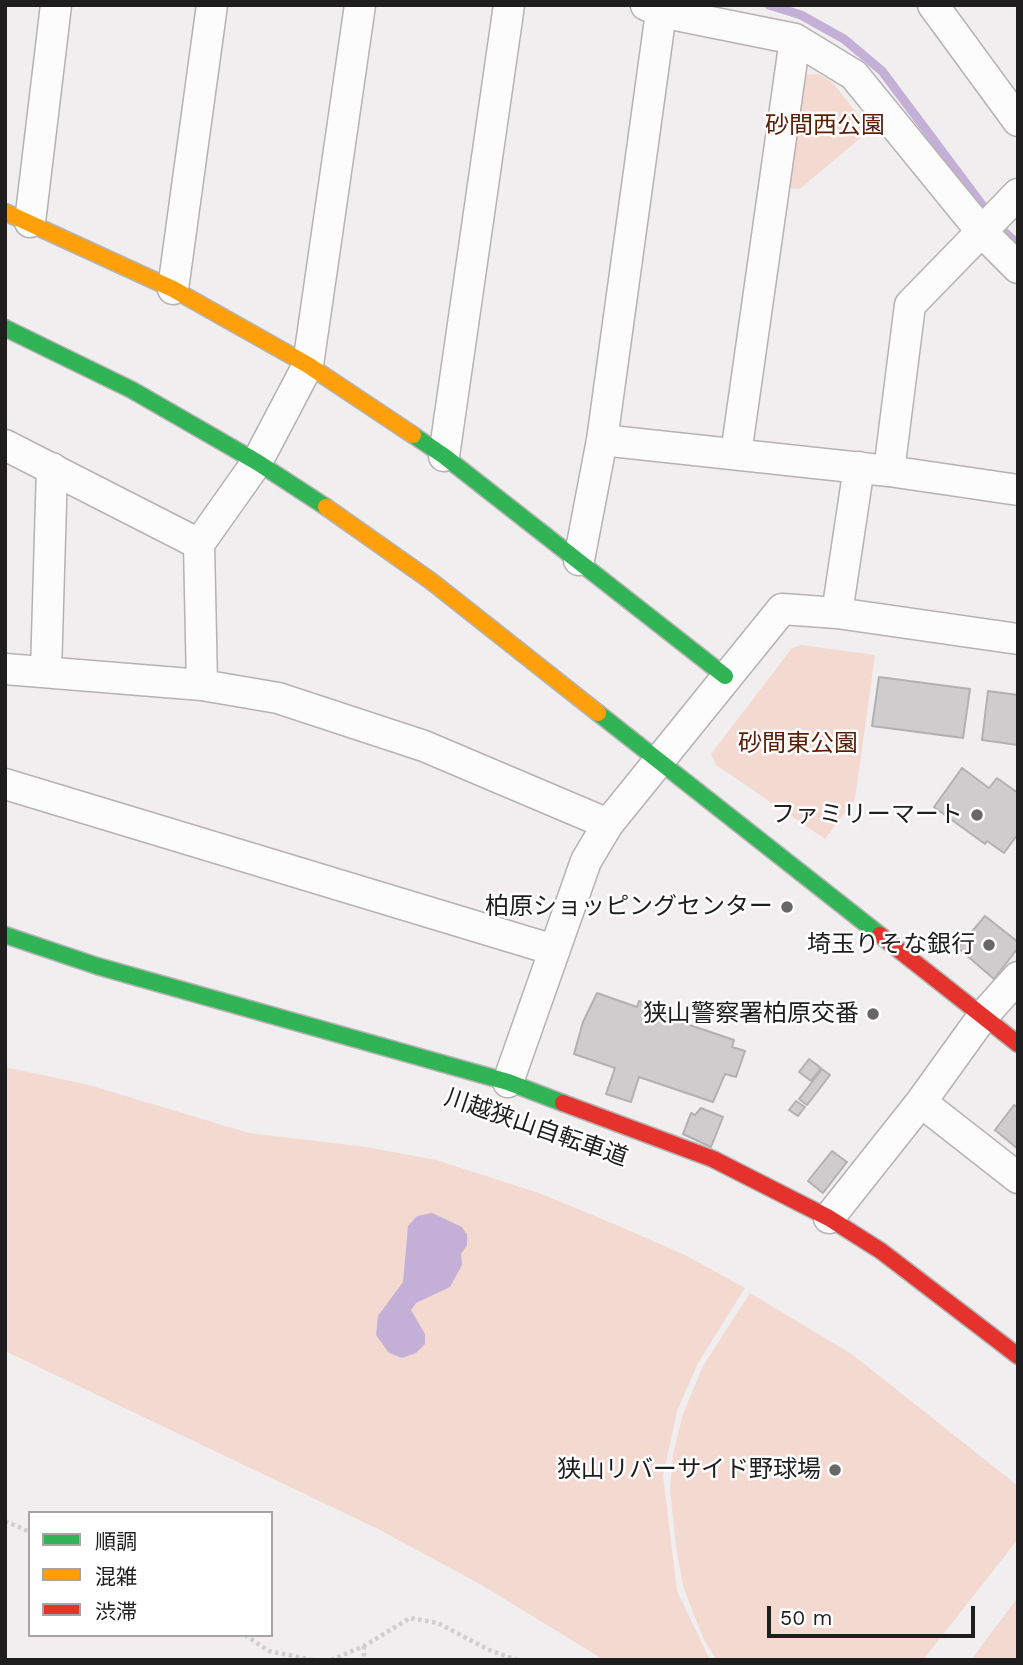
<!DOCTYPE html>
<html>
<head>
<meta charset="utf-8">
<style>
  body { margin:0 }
  #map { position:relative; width:1023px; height:1665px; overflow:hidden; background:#f1eeef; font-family:"Work Sans","Noto Sans JP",sans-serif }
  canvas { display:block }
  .frame { position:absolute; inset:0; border:7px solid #1f1e1e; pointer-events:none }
  .legend { position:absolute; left:28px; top:1511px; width:245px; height:126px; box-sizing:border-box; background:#fff; border:2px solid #a5a5a5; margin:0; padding:9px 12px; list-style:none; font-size:21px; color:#1f1e1e }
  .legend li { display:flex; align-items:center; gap:14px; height:35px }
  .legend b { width:35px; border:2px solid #a5a5a5 }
  .scale { position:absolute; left:767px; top:1606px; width:208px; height:32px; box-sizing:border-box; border:4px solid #1f1e1e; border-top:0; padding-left:9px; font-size:21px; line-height:24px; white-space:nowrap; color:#1f1e1e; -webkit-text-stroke:5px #fff; paint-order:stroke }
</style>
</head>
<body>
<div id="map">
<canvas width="1023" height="1665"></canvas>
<div class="frame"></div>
<ul class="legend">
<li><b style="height:9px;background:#30b455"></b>順調</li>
<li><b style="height:9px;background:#ff9f0a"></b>混雑</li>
<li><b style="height:9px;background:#e5322d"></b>渋滞</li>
</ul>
<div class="scale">50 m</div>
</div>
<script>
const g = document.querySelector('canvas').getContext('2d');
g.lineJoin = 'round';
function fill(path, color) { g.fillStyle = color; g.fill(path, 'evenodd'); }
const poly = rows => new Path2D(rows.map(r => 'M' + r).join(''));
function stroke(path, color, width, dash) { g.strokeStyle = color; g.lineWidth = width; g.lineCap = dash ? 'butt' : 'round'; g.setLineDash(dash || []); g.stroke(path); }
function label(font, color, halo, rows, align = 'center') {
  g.font = font + ' "Work Sans","Noto Sans JP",sans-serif'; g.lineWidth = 5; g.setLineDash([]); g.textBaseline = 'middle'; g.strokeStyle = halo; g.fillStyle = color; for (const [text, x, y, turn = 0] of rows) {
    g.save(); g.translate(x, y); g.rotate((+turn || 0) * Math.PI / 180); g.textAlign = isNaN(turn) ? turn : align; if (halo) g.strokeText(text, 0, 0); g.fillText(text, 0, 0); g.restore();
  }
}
const green = poly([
  [819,74,833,83,870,130,800,189,784,188,800,75],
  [801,645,875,655,855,799,825,839,716,765,711,754,792,648],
  [5,1067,89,1085,249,1133,366,1147,436,1160,539,1193,619,1226,687,1256,745,1288,698,1363,677,1411,663,1476,677,1591,710,1660,604,1660,480,1584,376,1528,5,1351],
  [750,1293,853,1355,1018,1486,1018,1539,923,1660,717,1660,704,1640,683,1586,676,1546,670,1489,673,1454,683,1414,703,1366],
  [1018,1597,1018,1660,971,1660]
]);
const water = poly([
  [432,1213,462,1227,467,1235,467,1245,461,1254,462,1265,450,1287,416,1303,411,1310,425,1334,425,1344,416,1353,402,1358,389,1353,376,1335,378,1316,403,1282,408,1226,417,1216]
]);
const stream = poly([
  [769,5,801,15,844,39,882,71,983,206],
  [999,227,1018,244]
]);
const building = poly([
  [879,677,970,689,963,738,872,726,879,677],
  [988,691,1018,695,1018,745,982,740,988,691],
  [962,768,989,788,997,778,1018,793,1018,834,1004,853,987,841,985,844,934,807,962,768],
  [985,916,1018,942,1018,948,994,979,958,948,985,916],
  [597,993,637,1007,639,1001,662,1008,660,1015,734,1040,732,1047,745,1051,736,1077,725,1074,713,1102,639,1077,631,1102,606,1094,615,1068,574,1054,583,1022,597,993],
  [809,1059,821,1068,811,1081,799,1072,809,1059],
  [822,1069,830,1075,807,1105,799,1099,822,1069],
  [796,1101,805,1107,798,1116,789,1110,796,1101],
  [1014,1105,1018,1108,1018,1149,995,1130,1014,1105],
  [701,1108,723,1117,711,1147,683,1134,691,1113,695,1115,701,1108],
  [832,1151,847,1162,823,1193,808,1181,832,1151]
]);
const path = poly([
  [5,1521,30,1532],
  [245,1635,269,1651,313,1660],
  [364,1646,364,1660],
  [331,1660,364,1646,410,1618,438,1623,489,1650,517,1660]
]);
const street = poly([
  [646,5,661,12,795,39,854,75,982,232,1018,268],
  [933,5,1018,121],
  [30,222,56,5],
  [173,289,212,5],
  [602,440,889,471,1018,490],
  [5,445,199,544],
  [736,454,795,39],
  [444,456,509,5],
  [889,471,910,305,1018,194],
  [579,560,602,440,662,5],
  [837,613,859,467],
  [5,669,202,685,278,698,424,746,608,824],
  [46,672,52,468],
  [202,685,199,544,257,462,308,365,360,5],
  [5,784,554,950],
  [508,1082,586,861,608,824,782,609,837,613,1018,639],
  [921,1102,1018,1178],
  [829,1218,921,1102,983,1016,1018,977]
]);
const fast = poly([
  [5,328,132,390,257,462,326,507],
  [413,435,444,456,725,676],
  [598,713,880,935],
  [5,935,97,966,508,1082,563,1103]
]);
const slow = poly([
  [5,212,173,289,308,365,413,435],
  [326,507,431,581,598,713]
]);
const jam = poly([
  [880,935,1018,1044],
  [563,1103,713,1159,829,1218,881,1251,1018,1356]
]);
const markers = [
  [977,815,7,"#686767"],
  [787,907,7,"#686767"],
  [989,945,7,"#686767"],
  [873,1014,7,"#686767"],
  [835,1470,7,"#686767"]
];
const parkNames = [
  ["砂間西公園",825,126],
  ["砂間東公園",798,744]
];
const poiNames = [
  ["ファミリーマート",963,815],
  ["柏原ショッピングセンター",773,907],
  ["埼玉りそな銀行",975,945],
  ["狭山警察署柏原交番",859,1014],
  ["狭山リバーサイド野球場",821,1470]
];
const streetNames = [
  ["川越狭山自転車道",536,1128,19]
];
fill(green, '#f4d9d0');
fill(water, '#c4b0d6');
stroke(stream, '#c4b0d6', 9);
fill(building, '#cecccd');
stroke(building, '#b2b0b1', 2);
stroke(street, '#b4b2b2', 33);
stroke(fast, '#b4b2b2', 19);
stroke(slow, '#b4b2b2', 19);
stroke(jam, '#b4b2b2', 19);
stroke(path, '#cfcecf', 4.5, [3.5, 3.5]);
stroke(street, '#fdfcfd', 30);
stroke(fast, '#30b455', 16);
stroke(slow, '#ff9f0a', 16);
stroke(jam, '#e5322d', 16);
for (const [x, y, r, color] of markers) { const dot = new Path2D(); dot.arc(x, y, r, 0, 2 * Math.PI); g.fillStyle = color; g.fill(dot); stroke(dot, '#fff', 2.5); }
label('24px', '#581e07', '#fff', parkNames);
label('24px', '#1f1e1e', '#fff', poiNames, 'right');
label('24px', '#1f1e1e', '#fff', streetNames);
</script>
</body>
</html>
